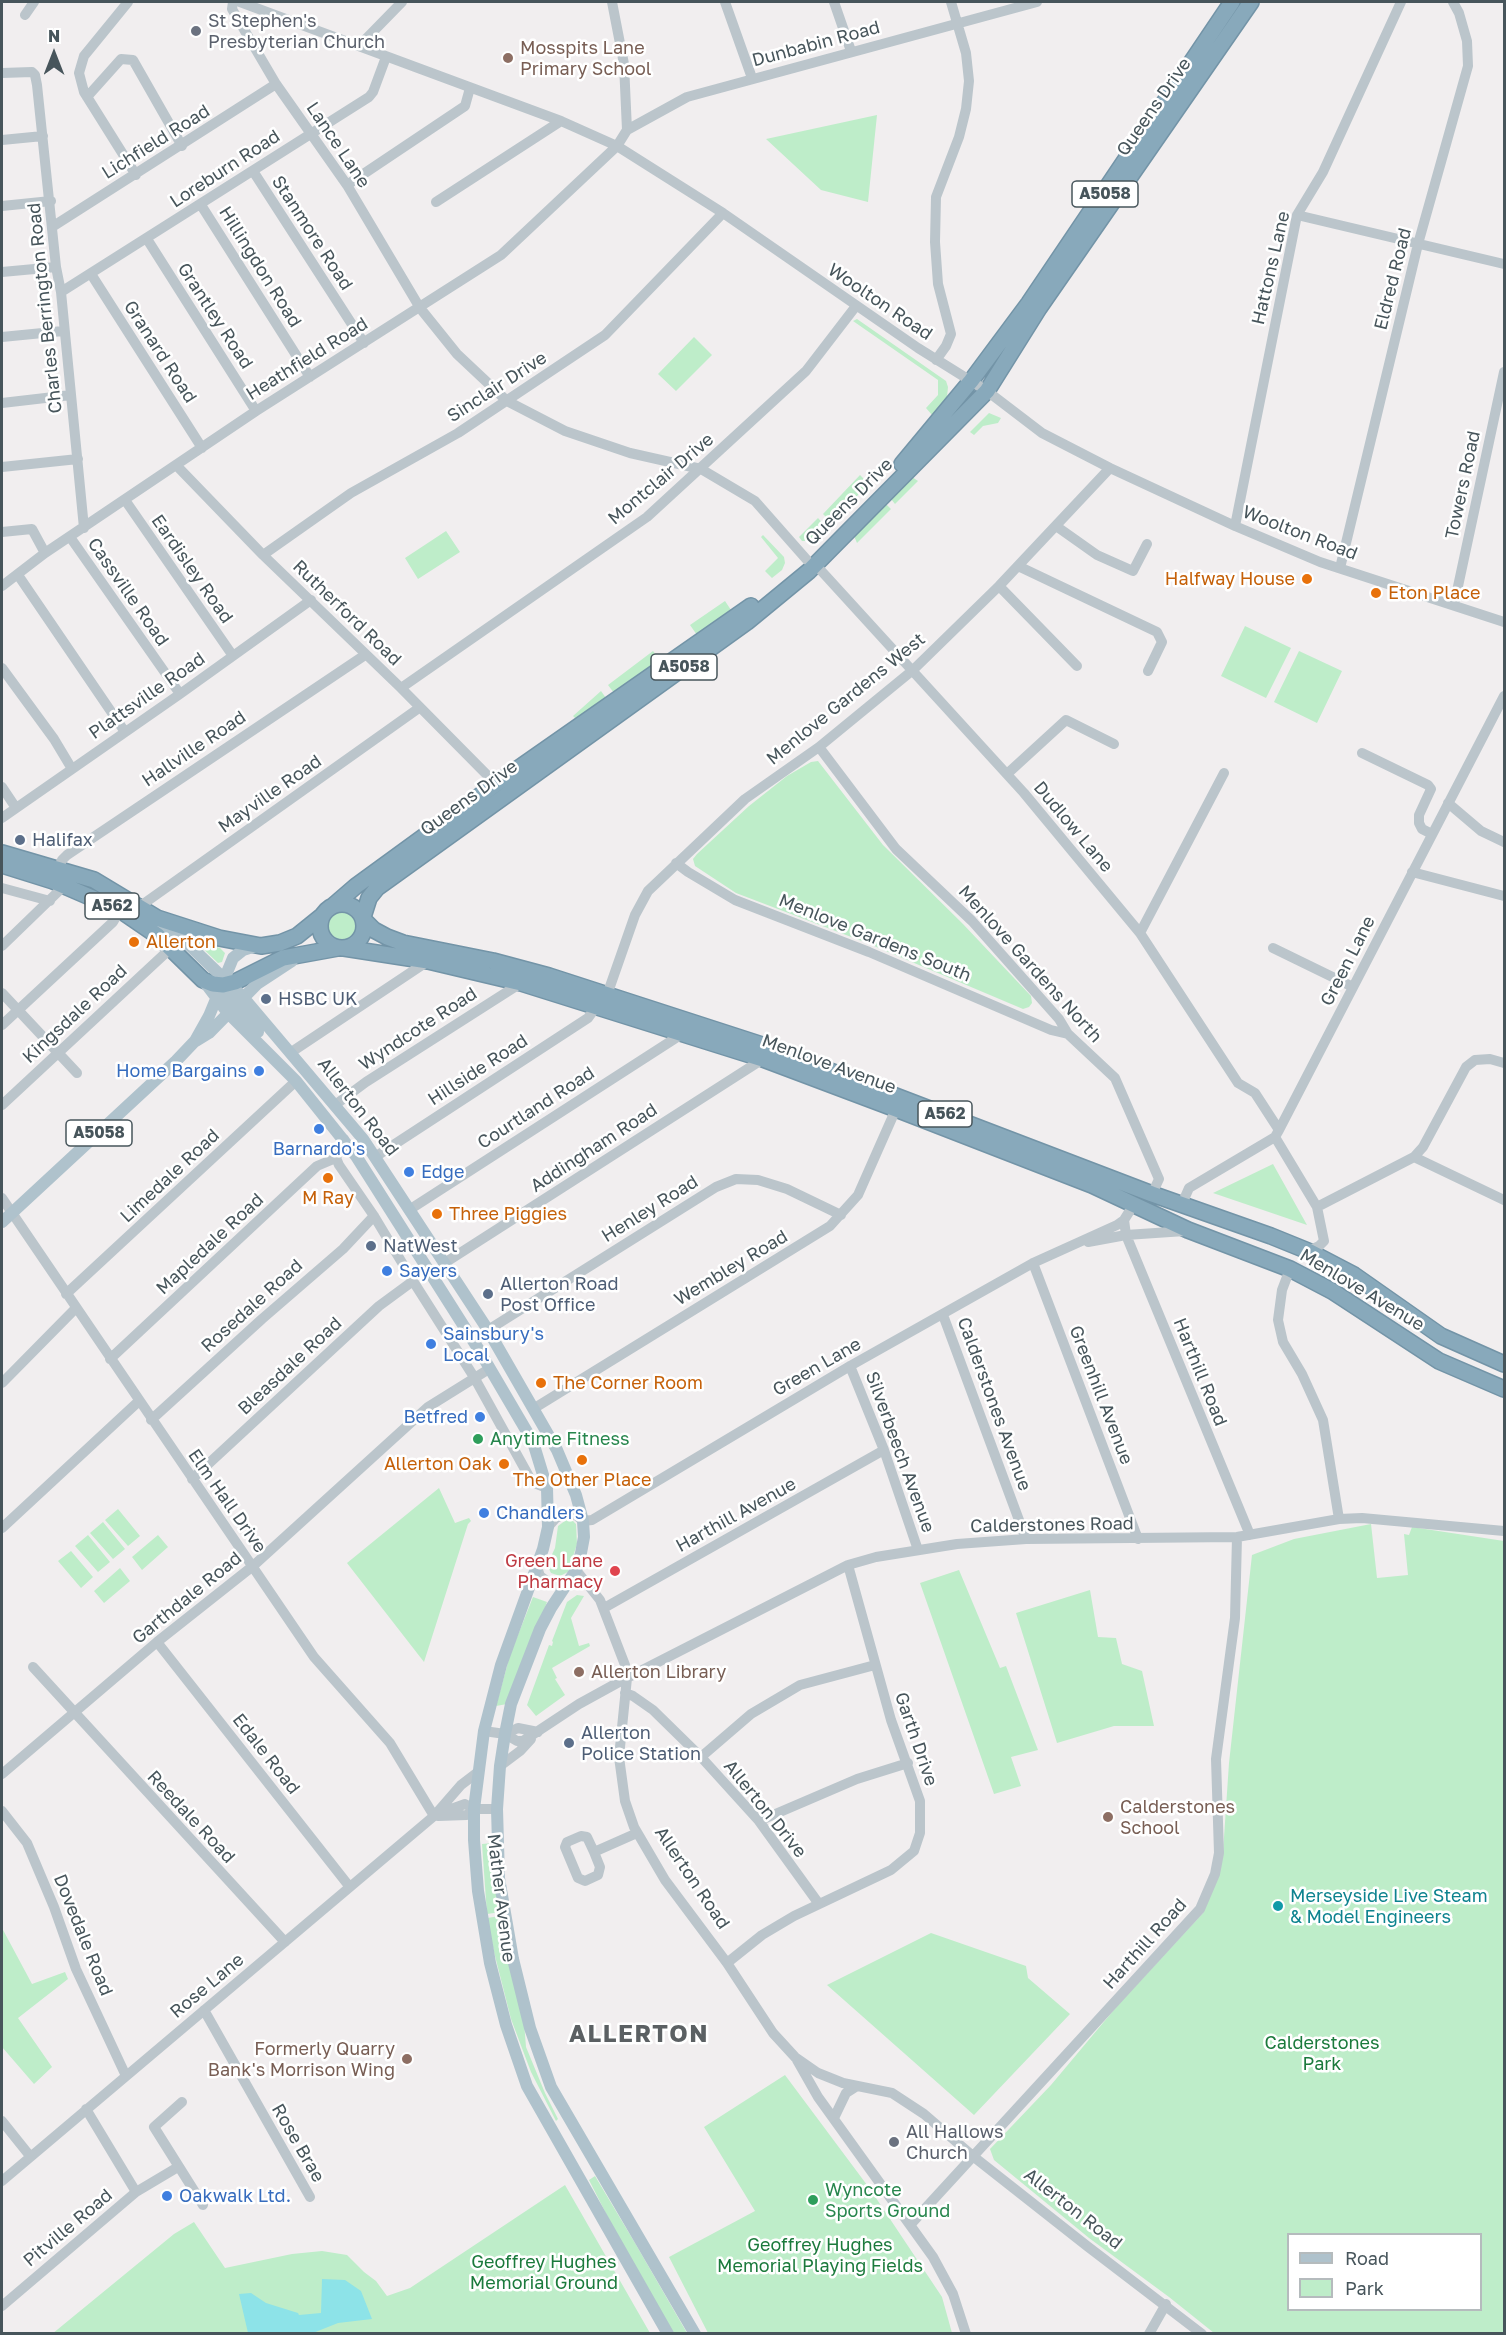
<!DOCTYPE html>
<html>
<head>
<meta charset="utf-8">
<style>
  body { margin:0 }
  #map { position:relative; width:1506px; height:2335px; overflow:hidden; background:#f1eeef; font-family:"Golos Text",sans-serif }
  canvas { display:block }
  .frame { position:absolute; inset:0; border:3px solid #47555b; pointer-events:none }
  .legend { position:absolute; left:1287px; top:2233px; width:195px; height:78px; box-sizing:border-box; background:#fff; border:2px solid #b5bbbd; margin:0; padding:8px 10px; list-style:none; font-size:18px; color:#47555b }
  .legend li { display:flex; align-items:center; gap:12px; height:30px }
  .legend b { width:30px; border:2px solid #b5bbbd }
  .north { position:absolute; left:24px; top:24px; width:60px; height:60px; -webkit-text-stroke:4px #fff; paint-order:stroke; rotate:0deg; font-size:16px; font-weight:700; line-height:24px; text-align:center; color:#47555b }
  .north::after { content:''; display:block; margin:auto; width:21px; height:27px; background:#47555b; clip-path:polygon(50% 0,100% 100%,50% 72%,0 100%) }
</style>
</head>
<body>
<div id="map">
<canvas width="1506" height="2335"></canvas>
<div class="frame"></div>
<ul class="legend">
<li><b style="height:8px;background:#afc2cc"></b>Road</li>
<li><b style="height:16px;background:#beedc9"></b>Park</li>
</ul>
<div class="north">N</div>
</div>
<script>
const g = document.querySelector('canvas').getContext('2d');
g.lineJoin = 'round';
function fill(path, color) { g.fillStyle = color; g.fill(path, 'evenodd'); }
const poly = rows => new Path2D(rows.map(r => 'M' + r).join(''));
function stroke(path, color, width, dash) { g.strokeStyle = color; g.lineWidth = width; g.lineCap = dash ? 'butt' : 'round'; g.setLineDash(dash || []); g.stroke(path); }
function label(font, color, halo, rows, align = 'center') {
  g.font = font + ' "Golos Text",sans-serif'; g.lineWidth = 5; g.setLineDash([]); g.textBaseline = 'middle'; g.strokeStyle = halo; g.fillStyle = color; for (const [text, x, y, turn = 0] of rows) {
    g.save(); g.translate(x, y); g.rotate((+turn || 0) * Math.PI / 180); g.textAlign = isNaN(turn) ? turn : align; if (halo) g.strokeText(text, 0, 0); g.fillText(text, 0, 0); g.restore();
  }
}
const green = poly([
  [877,115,868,202,821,190,766,139],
  [857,319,946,381,948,387,947,397,932,415,926,408,938,395,938,380,853,321],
  [694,337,712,355,676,391,658,374],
  [989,413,1001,418,998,423,983,426,974,435,970,432],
  [860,475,869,484,831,522,823,514],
  [912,477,918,481,895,504,891,499],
  [886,504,891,509,857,543,854,536],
  [818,518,827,528,811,541,802,541,799,537],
  [446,531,460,552,418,579,405,558],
  [763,535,784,557,785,563,782,570,772,578,765,571,778,558,761,537],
  [725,601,731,610,697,635,690,625],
  [1245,626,1291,648,1266,698,1221,676],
  [653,651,661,661,614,693,608,685],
  [1299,651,1342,671,1317,723,1274,702],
  [601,691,606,698,577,720,573,716],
  [818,761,883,845,963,924,1031,996,1032,1003,1029,1007,1023,1009,867,943,736,893,695,866,693,859,697,854,749,806,787,776,811,762],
  '325 927a17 17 0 1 1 34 0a17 17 0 1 1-34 0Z',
  [195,941,220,948,225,953,222,962,218,963],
  [1273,1164,1307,1225,1213,1193],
  [439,1488,455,1523,469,1518,471,1521,468,1524,424,1662,347,1563],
  [118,1509,140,1536,128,1546,105,1520],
  [566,1520,573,1521,576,1524,577,1544,568,1572,560,1576,551,1573,547,1565,555,1548,558,1526],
  [103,1522,125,1549,113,1559,90,1533],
  [1371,1524,1377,1578,1408,1575,1404,1534,1409,1535,1412,1527,1504,1541,1504,2333,1214,2333,1169,2297,1089,2238,994,2160,990,2149,1051,2085,1118,2005,1203,1913,1223,1852,1229,1763,1252,1555,1294,1539],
  [1288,2234,1480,2234,1480,2310,1288,2310],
  [88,1535,110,1562,98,1572,75,1546],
  [158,1535,168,1547,142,1570,132,1557],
  [71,1551,93,1577,81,1588,58,1561],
  [120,1568,130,1581,104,1603,94,1591],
  [959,1570,1000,1668,1006,1666,1038,1750,1011,1757,1021,1786,994,1794,920,1583],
  [1090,1590,1098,1637,1116,1638,1122,1664,1142,1671,1154,1726,1114,1726,1057,1743,1016,1613],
  [577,1595,584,1596,571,1618,579,1646,589,1643,590,1646,552,1668,557,1678,555,1679,565,1695,536,1716,527,1705,549,1645,552,1646,553,1642,552,1641,567,1602],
  [533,1597,547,1602,507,1704,496,1706,510,1655],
  [493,1843,501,1912,487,1914,482,1844],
  [500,1916,524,2022,526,2047,545,2093,558,2119,556,2121,531,2072,511,2019,494,1952,487,1918],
  [2,1928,32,1984,65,1972,68,1979,18,2018,52,2067,34,2084,2,2047],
  [931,1933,1026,1966,1028,1978,1070,2014,974,2115,827,1985],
  [785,2075,870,2189,942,2297,952,2333,708,2333,669,2257,755,2211,704,2127],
  [595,2176,635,2243,687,2333,673,2333,623,2247,589,2180],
  [565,2185,650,2333,52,2334,174,2234,194,2222,225,2268,292,2254,322,2251,347,2255,364,2272,376,2281,387,2296,410,2288]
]);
const water = poly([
  [322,2279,345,2280,361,2291,372,2319,338,2323,313,2333,248,2333,239,2294,251,2293,266,2303,298,2313,299,2315,321,2313]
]);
const minor = poly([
  [128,2,84,56,79,73,84,92,136,175],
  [233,2,232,9,276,84,347,185,420,308,457,354,507,401,565,431,630,453,701,469,755,501,807,560],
  [240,2,561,121,617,146,723,213,918,348,987,391,1042,433,1110,468,1235,526,1320,562,1504,622],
  [612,2,624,64,627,130],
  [725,2,752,78],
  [834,2,851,51],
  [25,15,34,2],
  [359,46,402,2],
  [2,73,32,72,35,75,37,85,56,267,61,292,84,528],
  [87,97,121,59,133,60,182,146],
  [2,140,43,136],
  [253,171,364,343],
  [347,185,465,106,470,88],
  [436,202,561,121],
  [201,205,310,377],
  [2,206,51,201],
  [1297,215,1504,264],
  [52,227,276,84],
  [147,239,256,411],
  [2,272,56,267],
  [91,274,202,448],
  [61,292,369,97,373,92,386,57],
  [2,337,63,331],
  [936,360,946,346,951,334,938,284,935,242,936,197,959,137,966,109,969,81,966,53,951,2],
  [2,403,71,395],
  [176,465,263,555,401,688,496,784],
  [2,467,78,459],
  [125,500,233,656],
  [1056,526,1097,555,1133,571,1147,544],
  [1235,526,1297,215,1323,172,1401,2],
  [2,532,32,529,45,553],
  [70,537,180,694],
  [263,555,351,493,458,433,605,335,723,213],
  [815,564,1024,793,1140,933,1238,1083,1255,1093,1279,1130],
  [1018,566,1157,632,1162,642,1148,671],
  [1340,568,1418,244,1468,66,1467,41,1459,13,1453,2],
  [18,575,125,732],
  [2,586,45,553,256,411,501,255,617,146,627,130,687,97,1037,2],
  [999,586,1077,666],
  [1454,605,1504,372],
  [2,668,54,739,72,769],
  [401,688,647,517,806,371,856,306],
  [819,747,896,849,972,921,1059,1019,1068,1034,1115,1078,1159,1179,1152,1194],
  [1362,753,1428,785,1431,789,1419,815,1419,823,1422,829,1432,834],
  [1007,774,1066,720,1114,744],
  [2,787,16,808],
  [1448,803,1481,831,1504,842],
  [2,818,180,694,311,600],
  [676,863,688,872,735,900,869,952,1051,1030,1068,1034],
  [1412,872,1504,896],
  [55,876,62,860,67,855,365,655],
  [2,888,50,901],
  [139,907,419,708],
  [1140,933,1224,773],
  [2,946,65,885],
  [1273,948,1353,987],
  [2,993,77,1073],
  [607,995,635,915,648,891,745,799,819,747,913,670,999,586,1110,468],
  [2,1025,113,922,120,910],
  [290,1053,428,961],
  [2,1105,171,948],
  [335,1105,366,1082,521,983],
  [1275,1137,1317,1207,1324,1241,1319,1246,1308,1251],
  [344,1139,336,1158,339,1165,374,1216,413,1281,474,1377,532,1482,547,1488],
  [375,1157,588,1018,596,1007],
  [1414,1157,1504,1200],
  [2,1198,314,1657,390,1743,434,1816],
  [1182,1204,1189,1188,1275,1137,1279,1130,1504,696],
  [1317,1207,1414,1157,1423,1147,1466,1067,1475,1060,1490,1059,1504,1063],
  [409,1210,682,1034],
  [1124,1220,1126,1235,1250,1535],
  [1088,1242,1126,1235,1185,1231],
  [1033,1263,1138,1539],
  [443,1264,763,1059],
  [1290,1269,1282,1290,1278,1320,1283,1342,1302,1374,1323,1420,1339,1519],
  [66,1294,296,1081],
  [943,1315,1026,1539],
  [488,1330,716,1187,736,1179,758,1180,787,1189,841,1215],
  [110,1359,317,1166,336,1158],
  [850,1366,884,1450,918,1550],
  [2,1383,76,1308],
  [533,1409,830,1226,858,1195,896,1109],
  [151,1420,262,1319,343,1249,374,1216],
  [192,1479,379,1306,413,1281],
  [548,1527,556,1518,565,1514,576,1515,583,1521,592,1520,850,1366,1033,1263,1117,1225,1124,1220,1134,1204],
  [2,1528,139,1401],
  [537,1567,540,1576,552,1585,567,1583],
  [576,1570,600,1600,625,1665,627,1678,619,1757,625,1801,634,1827,665,1880,727,1963,773,2033,795,2057,818,2073,843,2083,892,2093,924,2114,974,2157,1087,2246,1202,2334],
  [604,1608,884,1450],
  [157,1642,349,1886],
  [33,1667,285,1942],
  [625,1693,633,1696,653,1710,701,1757,759,1821,819,1904],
  [484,1731,505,1734,518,1728,538,1732],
  [505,1734,517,1741,523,1741,579,1704,619,1682,848,1565,876,1557,957,1544,1026,1539,1237,1537,1339,1519,1362,1518,1504,1531],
  [701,1757,751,1714,800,1685,875,1665],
  [500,1766,520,1751,531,1739],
  [2,1774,157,1642,253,1566,428,1407,489,1369],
  [2,1811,27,1843,54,1907,76,1969,126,2076],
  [440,1813,465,1804,474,1809,497,1809],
  [438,1816,467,1815,474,1809],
  [759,1821,857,1779,908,1763],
  [594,1852,587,1837,581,1836,567,1842,565,1847,578,1878,585,1881,598,1875,600,1867,594,1852,637,1833],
  [727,1963,762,1935,794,1916,891,1870,914,1851,920,1833,920,1801,891,1720,848,1565],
  [204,2010,310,2197],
  [797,2060,818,2097,933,2257,953,2294,966,2334],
  [182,2102,154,2127,203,2205],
  [834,2118,846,2093,857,2086],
  [2,2121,30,2156],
  [2,2181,434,1816,461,1785,478,1772],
  [136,2192,178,2167],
  [910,2225,1200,1909,1215,1874,1219,1853,1216,1759,1235,1618,1237,1537],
  [2,2306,136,2192,86,2109],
  [1149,2334,1166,2304]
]);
const major = poly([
  [161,922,185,941,243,997,363,1139,488,1330,557,1450,576,1495,583,1521,584,1537,581,1553,576,1570,551,1608,540,1629,511,1704,505,1734,500,1766,497,1809,499,1878,513,1959,530,2028,551,2087,695,2334],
  [224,979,224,988,229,998,258,1032],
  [203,980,227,1012,296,1081,356,1156,479,1350,533,1442,547,1488,548,1527,543,1549,501,1665,484,1731,474,1809,474,1840,478,1891,490,1963,506,2025,527,2086,668,2334],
  [196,1041,209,1033,257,984,292,961],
  [2,1222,176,1061,195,1041,209,1016,233,958,243,950,256,946]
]);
const highway = poly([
  [902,464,971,381,1029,303,1232,2],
  [2,853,94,880,157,918,219,938,261,946,280,943,297,936,323,915],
  [2,865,53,881,120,910,158,936,203,980,213,984,223,985,235,982,283,958,338,948],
  '320 926a22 22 0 1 1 44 0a22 22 0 1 1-44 0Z',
  [334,905,356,886,496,784,751,606],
  [363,917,369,898,377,888,747,622,809,571,987,391,1039,308,1251,2],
  [364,920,374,930,387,937,403,943,493,961,549,976,762,1045,1152,1194,1271,1236,1308,1251,1354,1275,1441,1336,1504,1364],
  [344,948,428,961,521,983,763,1059,896,1109,1092,1185,1188,1230,1290,1269,1332,1291,1439,1361,1504,1389]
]);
const markers = [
  [196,31,6,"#6b7280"],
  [508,58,6,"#8d6e63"],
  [1307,579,6,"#e8710a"],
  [1376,593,6,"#e8710a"],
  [20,840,6,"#5c6f8a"],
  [134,942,6,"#e8710a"],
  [266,999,6,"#5c6f8a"],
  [259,1071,6,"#3f7fe0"],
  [319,1129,6,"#3f7fe0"],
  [409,1172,6,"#3f7fe0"],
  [328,1178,6,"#e8710a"],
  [437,1214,6,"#e8710a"],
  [371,1246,6,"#5c6f8a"],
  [387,1271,6,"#3f7fe0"],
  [488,1294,6,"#5c6f8a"],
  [431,1344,6,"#3f7fe0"],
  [541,1383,6,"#e8710a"],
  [480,1417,6,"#3f7fe0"],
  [478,1439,6,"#2e9e5b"],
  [582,1460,6,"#e8710a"],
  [504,1464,6,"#e8710a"],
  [484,1513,6,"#3f7fe0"],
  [615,1571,6,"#e0444e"],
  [579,1672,6,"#8d6e63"],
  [569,1743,6,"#5c6f8a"],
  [1108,1817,6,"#8d6e63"],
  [1278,1906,6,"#0f9aa8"],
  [407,2059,6,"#8d6e63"],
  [894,2142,6,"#6b7280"],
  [167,2196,6,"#3f7fe0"],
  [813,2200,6,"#2e9e5b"]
];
const shields = [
  [1105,194,66],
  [684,667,66],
  [112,906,54],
  [945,1114,54],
  [99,1133,66]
];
const shieldNames = [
  ["A5058",1105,194],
  ["A5058",684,667],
  ["A562",112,906],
  ["A562",945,1114],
  ["A5058",99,1133]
];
const worshipNames = [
  ["St Stephen's",208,21],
  ["Presbyterian Church",208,42],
  ["All Hallows",906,2132],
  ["Church",906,2153]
];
const streetNames = [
  ["Dunbabin Road",816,44,-15],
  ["Queens Drive",1154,107,-55],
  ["Lichfield Road",156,142,-32],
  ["Lance Lane",338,145,56],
  ["Loreburn Road",225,169,-33],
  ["Stanmore Road",312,233,57],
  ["Hillingdon Road",260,267,58],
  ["Hattons Lane",1271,268,-77],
  ["Eldred Road",1393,279,-76],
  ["Woolton Road",880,302,34],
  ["Charles Berrington Road",45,308,-96],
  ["Grantley Road",215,316,57],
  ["Granard Road",160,352,57],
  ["Heathfield Road",307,359,-32],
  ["Sinclair Drive",497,387,-33],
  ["Montclair Drive",661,479,-40],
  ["Towers Road",1463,485,-78],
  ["Queens Drive",849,502,-45],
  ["Woolton Road",1300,533,21],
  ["Eardisley Road",192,569,55],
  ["Cassville Road",128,592,55],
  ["Rutherford Road",347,613,44],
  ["Plattsville Road",147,696,-35],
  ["Menlove Gardens West",846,699,-39],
  ["Hallville Road",194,749,-34],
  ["Mayville Road",270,794,-35],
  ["Queens Drive",469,798,-36],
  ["Dudlow Lane",1073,827,50],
  ["Menlove Gardens South",875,938,22],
  ["Green Lane",1348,961,-63],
  ["Menlove Gardens North",1030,964,48],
  ["Kingsdale Road",75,1014,-43],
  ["Wyndcote Road",418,1029,-33],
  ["Menlove Avenue",829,1064,20],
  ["Hillside Road",478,1070,-33],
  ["Allerton Road",358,1107,52],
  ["Courtland Road",536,1108,-33],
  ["Addingham Road",594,1148,-33],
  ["Limedale Road",170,1176,-43],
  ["Henley Road",650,1209,-32],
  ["Mapledale Road",210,1244,-43],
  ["Wembley Road",731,1268,-31],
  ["Menlove Avenue",1362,1290,31],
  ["Rosedale Road",252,1306,-42],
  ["Bleasdale Road",290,1366,-43],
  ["Green Lane",817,1367,-30],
  ["Harthill Road",1200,1372,68],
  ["Greenhill Avenue",1101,1395,69],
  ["Calderstones Avenue",994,1404,70],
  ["Silverbeech Avenue",900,1452,70],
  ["Elm Hall Drive",227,1501,55],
  ["Harthill Avenue",736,1515,-29],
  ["Calderstones Road",1052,1525,-1],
  ["Garthdale Road",187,1598,-39],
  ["Garth Drive",916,1739,71],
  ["Edale Road",266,1754,52],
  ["Allerton Drive",765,1809,51],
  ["Reedale Road",191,1817,47],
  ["Allerton Road",692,1878,56],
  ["Mather Avenue",501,1898,83],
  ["Dovedale Road",83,1935,68],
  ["Harthill Road",1145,1944,-48],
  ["Rose Lane",207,1986,-40],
  ["Rose Brae",298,2143,60],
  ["Allerton Road",1073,2209,38],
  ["Pitville Road",68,2228,-40]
];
const educationNames = [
  ["Mosspits Lane",520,48],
  ["Primary School",520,69],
  ["Allerton Library",591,1672],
  ["Calderstones",1120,1807],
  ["School",1120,1828],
  ["Formerly Quarry",395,2049,"right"],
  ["Bank's Morrison Wing",395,2070,"right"]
];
const foodNames = [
  ["Halfway House",1295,579,"right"],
  ["Eton Place",1388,593],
  ["Allerton",146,942],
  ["M Ray",328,1198,"center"],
  ["Three Piggies",449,1214],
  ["The Corner Room",553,1383],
  ["Allerton Oak",492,1464,"right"],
  ["The Other Place",582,1480,"center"]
];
const serviceNames = [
  ["Halifax",32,840],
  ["HSBC UK",278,999],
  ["NatWest",383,1246],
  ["Allerton Road",500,1284],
  ["Post Office",500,1305],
  ["Allerton",581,1733],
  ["Police Station",581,1754]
];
const shopNames = [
  ["Home Bargains",247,1071,"right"],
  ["Barnardo's",319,1149,"center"],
  ["Edge",421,1172],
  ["Sayers",399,1271],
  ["Sainsbury's",443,1334],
  ["Local",443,1355],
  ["Betfred",468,1417,"right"],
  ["Chandlers",496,1513],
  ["Oakwalk Ltd.",179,2196]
];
const leisureNames = [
  ["Anytime Fitness",490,1439],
  ["Wyncote",825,2190],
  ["Sports Ground",825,2211]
];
const healthNames = [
  ["Green Lane",603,1561],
  ["Pharmacy",603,1582]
];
const cultureNames = [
  ["Merseyside Live Steam",1290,1896],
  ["& Model Engineers",1290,1917]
];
const parkNames = [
  ["Calderstones",1322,2043],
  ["Park",1322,2064],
  ["Geoffrey Hughes",820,2245],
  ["Memorial Playing Fields",820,2266],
  ["Geoffrey Hughes",544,2262],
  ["Memorial Ground",544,2283]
];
const districtNames = [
  ["ALLERTON",639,2034]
];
fill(green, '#beedc9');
fill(water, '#8de3e8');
stroke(highway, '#7394a7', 18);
stroke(minor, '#bbc5cb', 10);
stroke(major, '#afc2cc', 12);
stroke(highway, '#88a9bb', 15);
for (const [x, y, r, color] of markers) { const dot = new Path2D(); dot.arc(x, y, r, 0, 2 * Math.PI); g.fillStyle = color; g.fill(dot); stroke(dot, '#fff', 2); }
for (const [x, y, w] of shields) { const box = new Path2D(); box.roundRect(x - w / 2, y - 13, w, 26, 4.5); g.fillStyle = '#fff'; g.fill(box); stroke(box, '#47555b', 1.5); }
label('bold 16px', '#47555b', null, shieldNames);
label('18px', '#5b616d', '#fff', worshipNames, 'left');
label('18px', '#47555b', '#fff', streetNames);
label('18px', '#785e54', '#fff', educationNames, 'left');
label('18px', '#c56008', '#fff', foodNames, 'left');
label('18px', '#4e5e75', '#fff', serviceNames, 'left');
label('18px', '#366cbe', '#fff', shopNames, 'left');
label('18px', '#27864d', '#fff', leisureNames, 'left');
label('18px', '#be3a42', '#fff', healthNames, 'right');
label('18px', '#0d838f', '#fff', cultureNames, 'left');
label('18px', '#1b7a3c', '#fff', parkNames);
g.letterSpacing = '1.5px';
label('bold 24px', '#5b6063', '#fff', districtNames);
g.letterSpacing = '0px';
</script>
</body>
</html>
